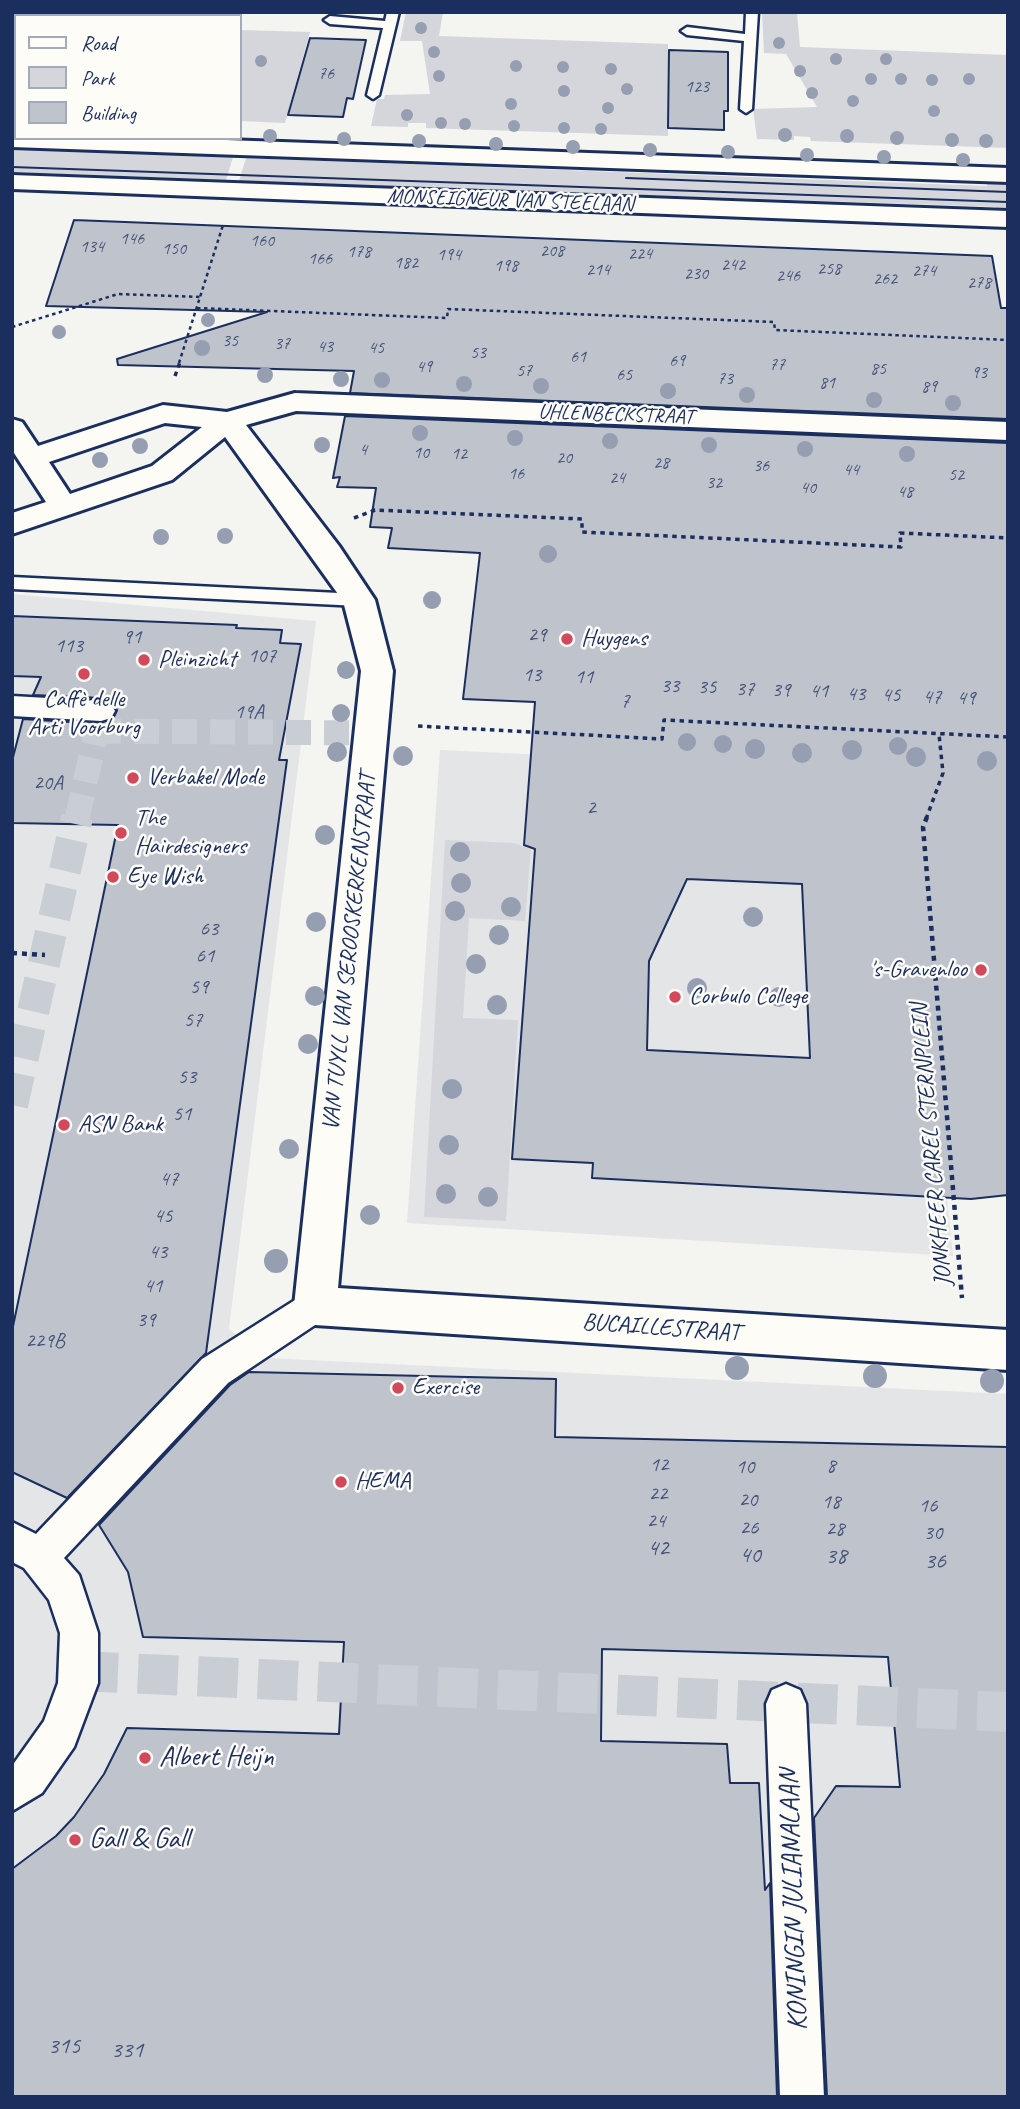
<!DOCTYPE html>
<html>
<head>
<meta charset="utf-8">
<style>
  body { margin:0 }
  #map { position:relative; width:1020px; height:2109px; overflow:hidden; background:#f4f4f1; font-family:Caveat,sans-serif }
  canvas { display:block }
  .frame { position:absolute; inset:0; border:14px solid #1b2f5e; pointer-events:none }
  .legend { position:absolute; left:14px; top:14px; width:228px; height:126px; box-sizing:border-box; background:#fdfcf7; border:2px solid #a3aaba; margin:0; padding:9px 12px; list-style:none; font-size:21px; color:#1b2f5e }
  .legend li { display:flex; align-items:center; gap:14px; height:35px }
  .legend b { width:35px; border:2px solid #a3aaba }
</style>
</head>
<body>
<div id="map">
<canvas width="1020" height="2109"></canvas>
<div class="frame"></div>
<ul class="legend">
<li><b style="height:9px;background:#fdfcf7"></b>Road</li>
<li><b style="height:19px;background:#d4d6db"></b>Park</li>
<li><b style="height:19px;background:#bfc3cc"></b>Building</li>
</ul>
</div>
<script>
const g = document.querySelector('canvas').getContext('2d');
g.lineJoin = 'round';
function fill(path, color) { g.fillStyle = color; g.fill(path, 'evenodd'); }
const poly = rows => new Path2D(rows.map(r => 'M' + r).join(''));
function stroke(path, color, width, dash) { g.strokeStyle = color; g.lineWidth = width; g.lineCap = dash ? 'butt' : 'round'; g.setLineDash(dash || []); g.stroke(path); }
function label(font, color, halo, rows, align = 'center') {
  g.font = font + ' Caveat,sans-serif'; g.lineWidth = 5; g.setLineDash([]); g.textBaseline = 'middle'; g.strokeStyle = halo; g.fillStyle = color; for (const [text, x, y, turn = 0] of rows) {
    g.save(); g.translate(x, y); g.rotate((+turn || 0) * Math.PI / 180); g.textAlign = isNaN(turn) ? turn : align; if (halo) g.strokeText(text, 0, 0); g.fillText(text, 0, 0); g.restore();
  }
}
const built = poly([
  [12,594,316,621,229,1329,267,1358,1008,1394,1008,2097,12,2097],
  [440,750,904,772,953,1256,407,1223]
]);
const green = poly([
  [406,12,443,12,439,36,668,44,668,136,426,128,426,123,408,123,408,127,371,126,377,99,384,99,385,95,430,94,422,41,400,41],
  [762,12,797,13,800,47,1008,55,1008,148,811,141,810,137,794,136,794,140,757,139,753,109,817,107,786,54,764,53],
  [240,30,310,32,285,123,240,121],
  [12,149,233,157,226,180,12,172],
  [246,158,987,186,987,181,1008,182,1008,212,997,212,996,207,239,181],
  [445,840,514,843,531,849,525,921,469,918,463,1018,518,1020,506,1221,424,1217]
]);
const building = poly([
  [310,38,366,40,353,99,347,98,343,117,288,115,310,38],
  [669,50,728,52,728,111,724,111,724,130,668,128,669,50],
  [74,220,992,256,1001,308,1008,308,1008,419,350,393,354,371,118,365,117,359,267,312,46,306,74,220],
  [345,416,1008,443,1008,1195,971,1199,592,1178,593,1163,512,1159,535,849,524,845,535,702,463,699,480,553,388,548,392,528,370,527,376,488,337,487,340,477,333,478,345,416],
  [687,879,802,884,810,1058,647,1050,649,961,687,879],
  [12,616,237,625,236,628,282,630,280,643,301,644,279,760,287,760,206,1353,67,1498,12,1472,12,1331,118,825,12,823,12,761,23,719,101,724,113,719,117,710,112,701,102,698,33,695,41,677,12,676,12,616],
  [249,1372,556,1379,555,1437,1008,1447,1008,2097,827,2097,814,1818,836,1786,900,1787,888,1657,602,1649,601,1741,727,1744,730,1783,759,1783,765,1890,770,1883,777,2097,12,2097,12,1869,56,1836,74,1817,104,1774,127,1728,339,1734,344,1642,143,1637,128,1572,99,1525,230,1385,249,1372]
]);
const pedestrianTunnelFar2 = poly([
  [96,731,372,733],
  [77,819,101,711]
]);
const pedestrianTunnelFar1 = poly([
  [12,1105,77,817]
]);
const pedestrianTunnel = poly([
  [78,1671,1008,1712]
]);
const pathFar2 = poly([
  [197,308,447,318,448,309,774,322,775,330,1008,340],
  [12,327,118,294,200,297],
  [179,363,223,225]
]);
const pathFar1 = poly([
  [175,376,180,362],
  [354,518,375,510,582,519,582,532,901,547,900,533,1008,538],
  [418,726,662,739,664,720,1008,737],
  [926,819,943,773,939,734]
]);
const path = poly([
  [927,817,923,827,962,1298],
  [12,953,45,955]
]);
const service = poly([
  [72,12,84,12,83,16,71,16,72,12],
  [387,12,399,12,379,95,373,99,367,95,383,28,330,24,324,20,330,16,385,21,387,12],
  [746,12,758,12,752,109,746,113,740,109,744,41,687,35,681,31,687,27,745,34,746,12],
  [12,22,16,22,16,30,12,30,12,22],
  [12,577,359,594,368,600,359,606,12,589,12,577]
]);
const pedestrian = poly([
  [12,696,101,701,111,704,115,711,111,718,101,721,12,716,12,696],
  [315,1290,327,1295,332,1306,327,1317,228,1383,64,1558,79,1575,98,1633,98,1683,74,1747,42,1793,12,1811,12,1766,44,1721,58,1683,60,1633,49,1600,24,1568,12,1562,12,1522,36,1534,202,1359,303,1295,315,1290],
  [786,1684,800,1690,806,1704,824,2097,780,2097,766,1704,772,1690,786,1684]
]);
const minor = poly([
  [295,393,1008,422,1008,440,296,411,246,425,339,546,375,600,393,671,338,1288,1008,1330,1008,1370,315,1325,300,1320,294,1306,361,671,343,601,225,437,172,480,12,534,12,513,46,502,12,450,12,419,22,422,38,446,163,405,227,412,295,393],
  [165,423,202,427,152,466,70,494,49,462,165,423]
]);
const secondary = poly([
  [12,133,16,133,16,138,170,138,1008,168,1008,182,12,147,12,133],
  [12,175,1008,211,1008,227,12,189,12,175]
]);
const tram = poly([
  [12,167,1008,202],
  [626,178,1008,192]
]);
const trees = [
  [421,28,6],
  [779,43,6],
  [434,52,6],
  [836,59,6],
  [886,59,6],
  [261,61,6],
  [516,66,6],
  [563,67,6],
  [611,69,6],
  [800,71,6],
  [439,76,6],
  [871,79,6],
  [901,79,6],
  [969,79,6],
  [932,80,6],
  [627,89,6],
  [564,91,6],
  [812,93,6],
  [853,101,6],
  [511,104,6],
  [608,108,6],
  [934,111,6],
  [407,115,6],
  [441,123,6],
  [465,124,6],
  [514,126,6],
  [564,128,6],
  [601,129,6],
  [785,135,7],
  [270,136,7],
  [847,136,7],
  [897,138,7],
  [344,139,7],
  [952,140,7],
  [419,141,7],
  [986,141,7],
  [496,144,7],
  [573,147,7],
  [650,150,7],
  [728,152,7],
  [807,155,7],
  [884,157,7],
  [963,160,7],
  [208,320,7],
  [59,332,7],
  [202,348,8],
  [265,375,8],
  [341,379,8],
  [382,380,8],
  [464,384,8],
  [541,386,8],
  [668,391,8],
  [747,395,8],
  [874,400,8],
  [953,403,8],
  [420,433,8],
  [515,438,8],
  [610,441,8],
  [322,445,8],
  [709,445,8],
  [140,446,8],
  [805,449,8],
  [907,454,8],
  [100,460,8],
  [225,536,8],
  [161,537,8],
  [548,554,9],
  [432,600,9],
  [346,670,9],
  [341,713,9],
  [687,742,9],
  [723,744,9],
  [898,746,9],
  [755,749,10],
  [852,750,10],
  [337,752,10],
  [802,753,10],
  [403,756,10],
  [916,757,10],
  [987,761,10],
  [325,835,10],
  [460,852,10],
  [461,883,10],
  [511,907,10],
  [455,911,10],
  [753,917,10],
  [316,922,10],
  [499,935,10],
  [476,964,10],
  [697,988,10],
  [315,996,10],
  [779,997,10],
  [497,1005,10],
  [308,1044,10],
  [452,1089,10],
  [449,1145,10],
  [289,1149,10],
  [446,1194,10],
  [488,1197,10],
  [370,1215,10],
  [276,1261,12],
  [737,1368,12],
  [875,1376,12],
  [992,1381,12]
];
const markers = [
  [567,639,7,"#d1495b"],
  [144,660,7,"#d1495b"],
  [84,674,7,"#d1495b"],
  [133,778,7,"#d1495b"],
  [121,833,7,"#d1495b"],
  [113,877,7,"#d1495b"],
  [981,970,7,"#d1495b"],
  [675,997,7,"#d1495b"],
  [64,1125,7,"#d1495b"],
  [398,1388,7,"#d1495b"],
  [341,1482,7,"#d1495b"],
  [145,1758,7,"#d1495b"],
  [75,1840,7,"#d1495b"]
];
const farNumbernames = [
  ["76",326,74],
  ["123",697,87],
  ["146",132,239],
  ["160",262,241],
  ["134",92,247],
  ["150",174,249],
  ["208",552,251],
  ["178",359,252],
  ["224",640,254],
  ["194",449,255],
  ["166",320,259],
  ["182",406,263],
  ["242",733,265],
  ["198",506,266],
  ["258",829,269],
  ["214",598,270],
  ["274",924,271],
  ["230",696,274],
  ["246",788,276],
  ["262",885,279],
  ["278",979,283],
  ["35",230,341],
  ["37",282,344],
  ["43",325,347],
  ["45",376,348],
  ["53",478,353],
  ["61",578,357],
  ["69",677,361],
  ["77",777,365],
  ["49",424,367],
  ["85",878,369],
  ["57",524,371],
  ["93",979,373],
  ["65",624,375],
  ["73",725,379],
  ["81",827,383],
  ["89",929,387],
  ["4",363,450],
  ["10",421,453],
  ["12",459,454],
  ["20",564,458],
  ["28",661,463],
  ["36",761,466],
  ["44",851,470],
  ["16",516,474],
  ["52",956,475],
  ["24",617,478],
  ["32",714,483],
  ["40",808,488],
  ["48",905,492]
];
const farStreetnames = [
  ["MONSEIGNEUR VAN STEELAAN",510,201,2],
  ["UHLENBECKSTRAAT",616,415,2]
];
const numberNames = [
  ["29",537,635],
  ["91",132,637],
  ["113",69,646],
  ["107",262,656],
  ["13",532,675],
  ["11",584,677],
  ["33",670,686],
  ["35",707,687],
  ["37",745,689],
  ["39",781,690],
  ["41",819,691],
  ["43",856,694],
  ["45",891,695],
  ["47",932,697],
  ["49",966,698],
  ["7",625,701],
  ["19A",249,712],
  ["20A",48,783],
  ["2",591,808],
  ["63",209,929],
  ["61",205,956],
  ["59",199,987],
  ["57",193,1020],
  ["53",187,1077],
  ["51",182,1114],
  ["47",169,1179],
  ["45",163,1216],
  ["43",158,1252],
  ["41",153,1286],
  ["39",146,1320],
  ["229B",45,1341],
  ["12",659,1465],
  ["8",831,1466],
  ["10",745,1467],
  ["22",658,1494],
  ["20",748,1500],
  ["18",831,1502],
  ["16",928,1506],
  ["24",656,1521],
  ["26",749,1528],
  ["28",835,1529],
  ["30",933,1533]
];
const poiNames = [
  ["Huygens",581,639],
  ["Pleinzicht",158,660],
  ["Caffè delle",84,700,"center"],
  ["Arti Voorburg",84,728,"center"],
  ["Verbakel Mode",147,778],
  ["The",135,819],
  ["Hairdesigners",135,847],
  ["Eye Wish",127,877],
  ["'s-Gravenloo",967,970,"right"],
  ["Corbulo College",689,997],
  ["ASN Bank",78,1125],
  ["Exercise",412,1388],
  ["HEMA",355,1482]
];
const streetNames = [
  ["VAN TUYLL VAN SEROOSKERKENSTRAAT",350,952,-84],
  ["JONKHEER CAREL STERNPLEIN",932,1145,-95],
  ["BUCAILLESTRAAT",661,1328,4]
];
const nearNumbernames = [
  ["42",658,1549],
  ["40",750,1556],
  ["38",836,1557],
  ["36",935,1562],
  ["315",64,2047],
  ["331",127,2051]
];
const nearPoinames = [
  ["Albert Heijn",159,1758],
  ["Gall & Gall",89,1840]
];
const nearStreetnames = [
  ["KONINGIN JULIANALAAN",794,1900,-92]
];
fill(built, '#e4e5e6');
fill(green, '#d4d6db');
fill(building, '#bfc3cc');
stroke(building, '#1b2f5e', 2);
stroke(pedestrianTunnelFar2, '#c9cdd4', 25, [25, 13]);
stroke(pedestrianTunnelFar1, '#c9cdd4', 32, [32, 16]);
stroke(pedestrianTunnel, '#c9cdd4', 40, [40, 20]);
stroke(service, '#1b2f5e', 5);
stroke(pedestrian, '#1b2f5e', 5);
stroke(minor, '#1b2f5e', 6);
stroke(secondary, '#1b2f5e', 6);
stroke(pathFar2, '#1b2f5e', 2.5, [3.5, 3.5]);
stroke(pathFar1, '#1b2f5e', 3.5, [4.5, 4.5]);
stroke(path, '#1b2f5e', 4.5, [5, 5]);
fill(service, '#fdfcf7');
fill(pedestrian, '#fdfcf7');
fill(minor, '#fdfcf7');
fill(secondary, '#fdfcf7');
stroke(tram, '#1b2f5e', 2);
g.fillStyle = '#969fb1';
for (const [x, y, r] of trees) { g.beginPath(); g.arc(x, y, r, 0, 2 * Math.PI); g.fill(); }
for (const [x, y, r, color] of markers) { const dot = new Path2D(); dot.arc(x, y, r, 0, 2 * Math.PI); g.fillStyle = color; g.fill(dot); stroke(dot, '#fdfcf7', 2.5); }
label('18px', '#44547a', null, farNumbernames);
label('21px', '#1b2f5e', '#fdfcf7', farStreetnames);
label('21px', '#44547a', null, numberNames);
label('24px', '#1b2f5e', '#fdfcf7', poiNames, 'left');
label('24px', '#1b2f5e', '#fdfcf7', streetNames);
label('24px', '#44547a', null, nearNumbernames);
label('28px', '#1b2f5e', '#fdfcf7', nearPoinames, 'left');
label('28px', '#1b2f5e', '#fdfcf7', nearStreetnames);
</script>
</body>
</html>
